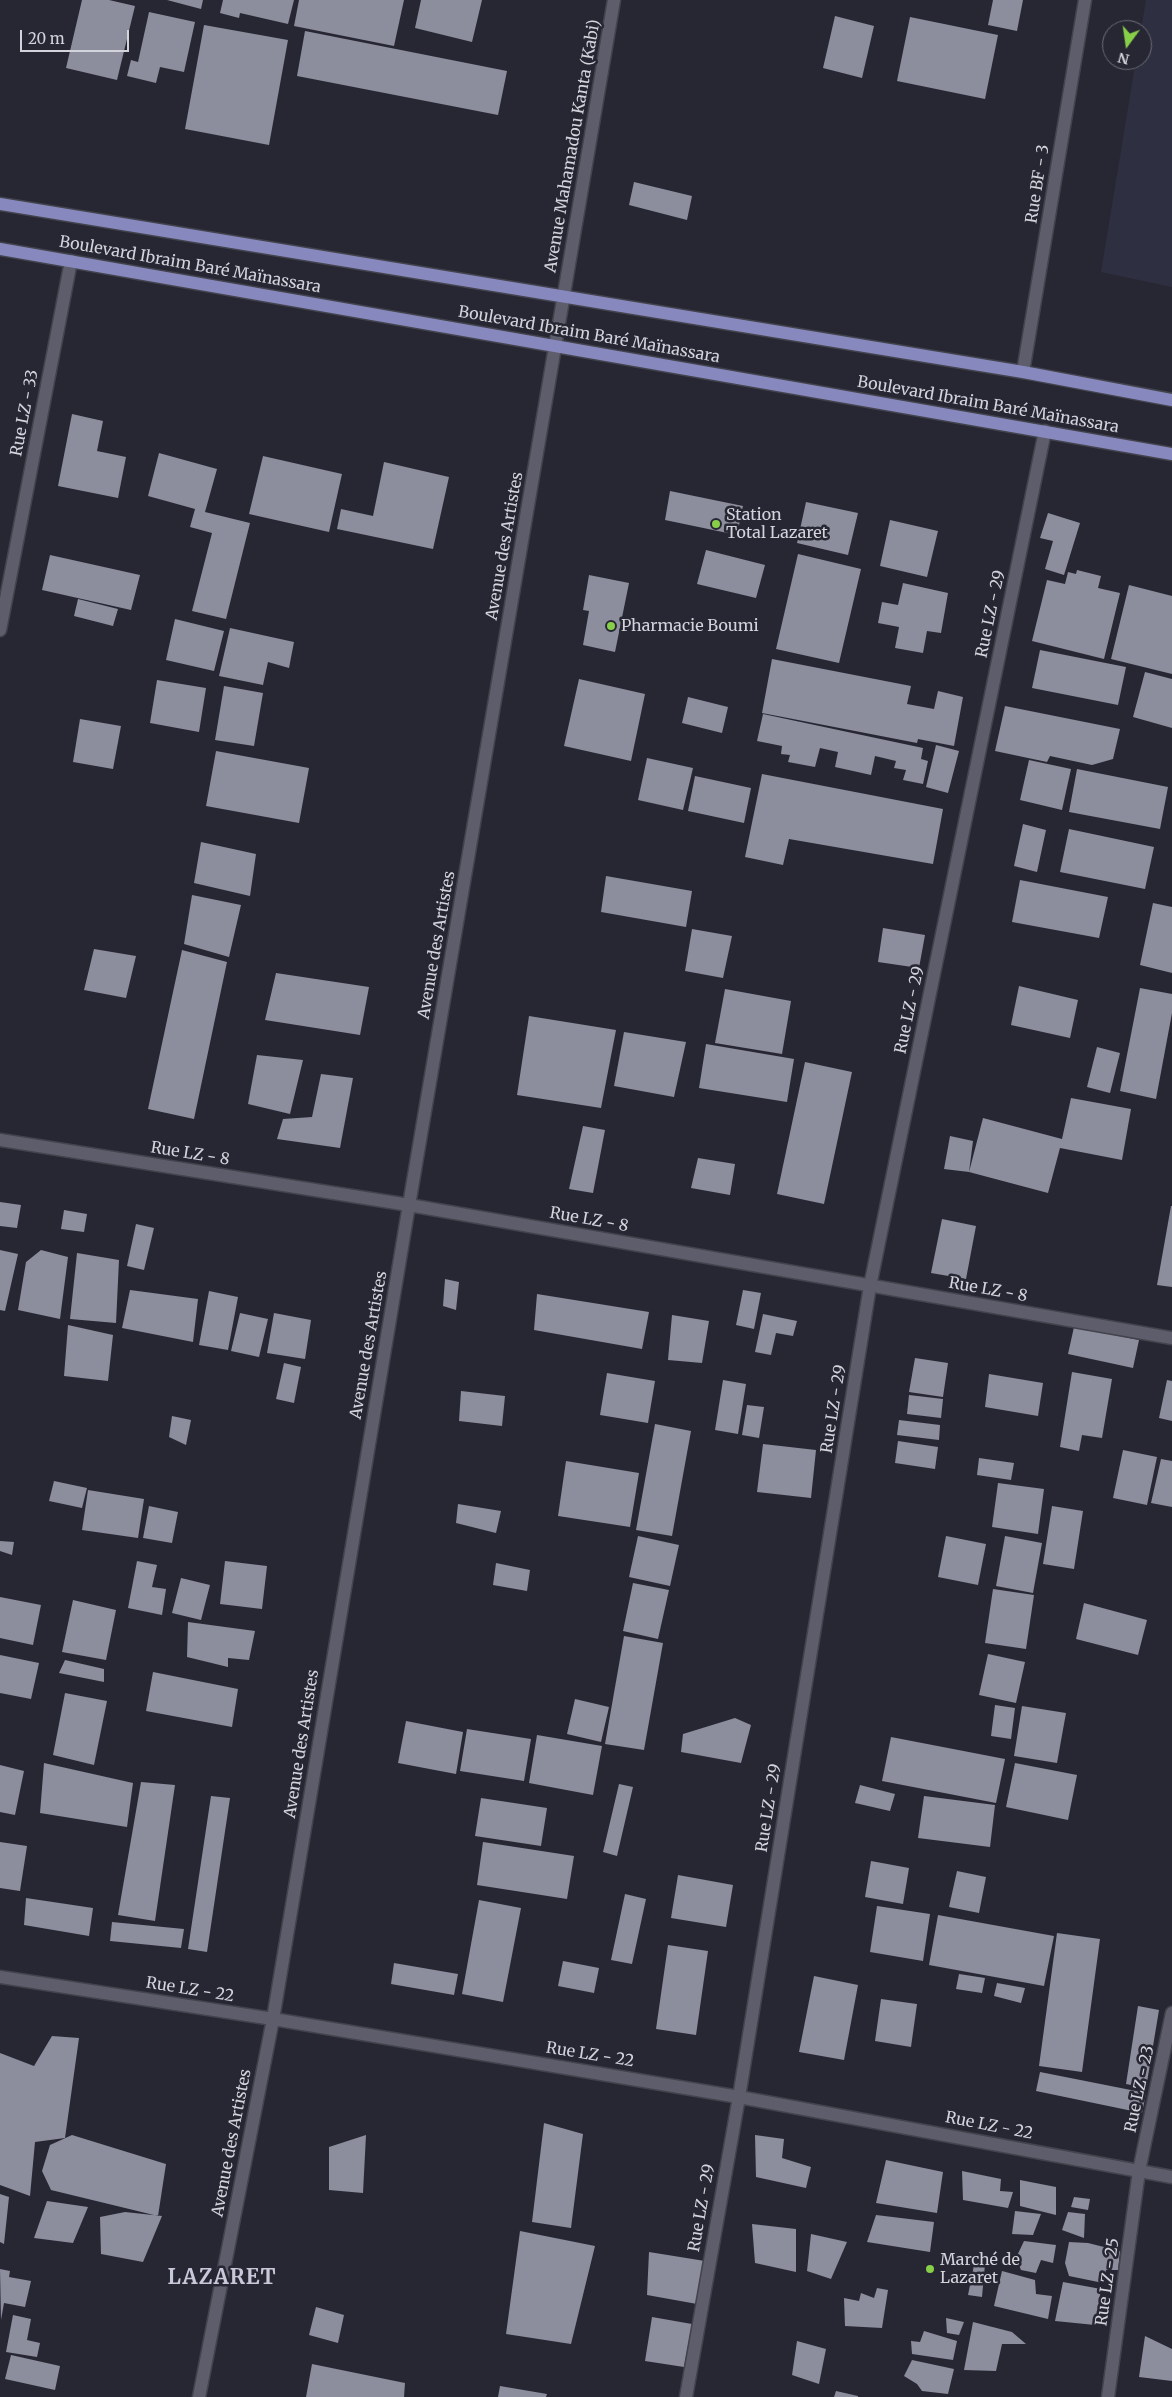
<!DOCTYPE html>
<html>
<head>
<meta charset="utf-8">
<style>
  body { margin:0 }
  #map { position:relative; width:1172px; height:2397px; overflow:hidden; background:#272734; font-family:Merriweather,serif }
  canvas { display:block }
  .north { position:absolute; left:1102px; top:20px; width:50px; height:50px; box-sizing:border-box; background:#272734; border:1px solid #6c6c77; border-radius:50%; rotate:194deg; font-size:14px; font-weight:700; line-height:20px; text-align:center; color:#d3d3dc }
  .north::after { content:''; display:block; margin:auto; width:18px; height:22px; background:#88cf49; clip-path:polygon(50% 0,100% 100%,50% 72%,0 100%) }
  .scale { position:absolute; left:20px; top:30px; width:109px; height:22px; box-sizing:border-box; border:2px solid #d3d3dc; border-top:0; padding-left:6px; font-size:15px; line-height:18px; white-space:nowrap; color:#d3d3dc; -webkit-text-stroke:4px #272734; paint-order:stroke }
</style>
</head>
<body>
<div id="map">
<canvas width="1172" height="2397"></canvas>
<div class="north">N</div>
<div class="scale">20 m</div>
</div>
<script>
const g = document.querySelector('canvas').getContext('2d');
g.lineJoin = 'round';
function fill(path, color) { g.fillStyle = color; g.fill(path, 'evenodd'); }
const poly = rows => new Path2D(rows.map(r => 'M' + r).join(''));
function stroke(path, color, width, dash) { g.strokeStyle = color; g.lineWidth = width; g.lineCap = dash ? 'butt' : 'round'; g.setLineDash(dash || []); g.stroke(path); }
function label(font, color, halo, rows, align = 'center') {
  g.font = font + ' Merriweather,serif'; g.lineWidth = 5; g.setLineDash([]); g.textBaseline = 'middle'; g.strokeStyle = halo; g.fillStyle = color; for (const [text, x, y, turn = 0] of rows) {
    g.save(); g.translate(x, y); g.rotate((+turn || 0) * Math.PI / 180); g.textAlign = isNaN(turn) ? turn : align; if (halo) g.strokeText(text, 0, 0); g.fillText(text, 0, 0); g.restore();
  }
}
const built = poly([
  [1146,0,1172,0,1172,287,1101,272,1136,60,1142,60,1141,30]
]);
const building = poly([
  [82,0,109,0,135,6,117,80,66,68],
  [167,0,203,0,201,9],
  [223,0,294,0,288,24,240,13,239,18,220,13],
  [299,0,404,0,394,46,294,26],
  [421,0,482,0,472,42,415,28],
  [993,0,1023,0,1017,31,988,25],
  [149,12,195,22,184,72,160,67,156,83,127,76,131,60,138,62],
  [835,16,874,26,862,78,823,68],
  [910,17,998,35,985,99,897,81],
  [204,25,288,40,269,145,185,129],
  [305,31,507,71,498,115,297,76],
  [634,182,692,196,687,220,629,205],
  [72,414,103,421,97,451,126,457,118,498,58,486],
  [159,453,217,469,205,512,250,523,226,619,192,611,212,533,190,527,195,509,148,496],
  [263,456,342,474,329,532,249,514],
  [384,462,449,477,433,549,337,529,341,509,373,516],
  [670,491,743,506,737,535,665,520],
  [806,502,858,513,848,555,797,543],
  [1048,513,1080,523,1064,575,1045,569,1053,541,1040,538],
  [890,520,938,531,927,577,880,566],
  [706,550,765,565,756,598,697,584],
  [798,554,861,569,839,663,776,649],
  [50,555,140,575,131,610,42,590],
  [1077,570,1101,576,1098,588,1120,593,1104,659,1032,641,1047,580,1065,584,1068,572,1076,574],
  [589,575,629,583,615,652,583,645,589,611,583,610],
  [903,583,948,593,941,633,927,631,923,653,895,648,899,627,878,623,882,602,898,605],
  [1129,585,1172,596,1172,674,1111,659],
  [78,599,118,609,113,626,74,616],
  [175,619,224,631,214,671,166,660],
  [230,628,294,642,289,668,268,662,263,685,219,676],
  [1040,650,1126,667,1118,705,1032,688],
  [772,659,911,686,907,704,934,709,938,691,963,697,954,746,918,739,917,743,762,713],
  [1145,672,1172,679,1172,728,1133,717],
  [579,679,645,694,631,761,564,746],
  [157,680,206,688,199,732,150,723],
  [224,686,263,693,254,746,215,740],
  [688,697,728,707,722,733,682,723],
  [1005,706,1120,729,1113,759,1092,765,1050,756,1047,762,995,751],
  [763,714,923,748,921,759,928,761,923,784,903,780,906,770,894,768,896,761,875,756,871,775,835,767,838,752,820,748,815,767,788,762,790,755,781,754,782,746,757,741],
  [80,719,121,726,113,769,73,762],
  [936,745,959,751,948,793,926,787],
  [216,751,309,768,299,823,206,806],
  [647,758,693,768,683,810,638,800],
  [1029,760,1071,769,1062,810,1020,800],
  [1077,769,1168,787,1160,829,1069,812],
  [762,774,943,809,933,864,789,839,783,865,745,857],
  [695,776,751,788,744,823,688,811],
  [1023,824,1046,830,1037,872,1014,866],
  [1069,829,1154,847,1145,889,1060,872],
  [201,842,256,854,250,896,194,883],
  [606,876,692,891,686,927,601,912],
  [1020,880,1108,897,1099,938,1012,922],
  [192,895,241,905,229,957,184,944],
  [1153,903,1172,907,1172,973,1140,965],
  [883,928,925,935,919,968,878,962],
  [692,929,732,936,723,978,685,971],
  [94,949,136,956,126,998,84,990],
  [182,950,227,962,194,1119,148,1109],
  [276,973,369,987,360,1035,265,1020],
  [1019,986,1078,1000,1070,1038,1011,1025],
  [1140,988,1172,994,1172,1013,1156,1099,1120,1091],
  [725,989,791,1001,782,1054,715,1043],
  [529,1016,616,1030,601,1108,517,1095],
  [624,1032,686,1042,674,1097,614,1086],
  [706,1044,794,1059,787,1102,699,1088],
  [1097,1047,1120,1053,1110,1093,1087,1087],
  [257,1055,303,1060,290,1114,248,1104],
  [805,1062,852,1072,824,1204,777,1194],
  [321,1074,353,1078,340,1148,277,1139,283,1119,312,1117],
  [1071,1098,1131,1109,1122,1160,1060,1148,1048,1193,969,1172,983,1118,1062,1139],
  [583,1126,605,1130,593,1193,569,1189],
  [950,1136,973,1141,969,1172,944,1169],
  [698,1158,735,1164,730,1195,691,1188],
  [0,1202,21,1205,17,1228,0,1226],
  [1171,1206,1172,1206,1172,1287,1157,1285],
  [64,1210,87,1214,84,1232,61,1229],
  [942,1219,976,1226,966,1279,931,1273],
  [136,1224,154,1228,144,1270,127,1266],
  [0,1250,18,1254,5,1311,0,1310],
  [41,1250,68,1257,60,1319,18,1310,26,1262],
  [77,1253,119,1260,116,1323,70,1319],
  [445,1279,459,1282,456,1310,443,1306],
  [130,1290,198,1299,193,1342,122,1328],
  [743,1290,761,1293,754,1329,736,1325],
  [209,1291,238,1297,228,1350,199,1345],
  [537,1294,649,1312,642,1349,534,1330],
  [240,1313,268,1319,259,1357,231,1351],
  [274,1313,311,1320,305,1359,267,1353],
  [763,1314,797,1321,793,1336,776,1333,771,1355,755,1352],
  [672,1315,709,1321,702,1363,668,1360],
  [68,1325,113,1335,108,1381,64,1376],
  [1074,1327,1139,1340,1133,1368,1068,1354],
  [915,1358,948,1363,943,1397,909,1392],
  [284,1363,301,1367,294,1403,276,1399],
  [1072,1372,1112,1379,1102,1438,1082,1435,1079,1451,1060,1447],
  [607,1373,655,1381,648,1423,600,1415],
  [989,1374,1043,1383,1038,1416,985,1407],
  [723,1380,746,1384,738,1434,715,1430],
  [1167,1380,1172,1381,1172,1421,1159,1418],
  [461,1391,505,1396,502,1426,459,1421],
  [909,1395,943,1399,941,1418,907,1414],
  [747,1405,764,1407,759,1438,742,1435],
  [172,1416,191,1420,186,1445,169,1437],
  [899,1420,940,1425,939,1440,897,1435],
  [655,1424,691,1431,672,1536,636,1530],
  [898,1441,938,1447,935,1469,895,1463],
  [763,1444,816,1450,811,1498,757,1492],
  [1123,1450,1157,1457,1147,1505,1113,1498],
  [979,1458,1014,1463,1011,1480,977,1475],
  [1161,1459,1172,1461,1172,1507,1151,1503],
  [566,1461,639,1473,630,1527,558,1516],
  [54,1481,87,1488,82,1508,49,1501],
  [998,1483,1044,1489,1038,1534,992,1527],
  [88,1490,144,1499,138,1538,82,1530],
  [458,1504,501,1511,496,1533,456,1523],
  [149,1506,178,1512,172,1543,143,1538],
  [1052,1506,1083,1511,1074,1569,1043,1564],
  [638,1536,679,1545,670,1586,629,1577],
  [946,1536,986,1544,978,1585,938,1577],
  [1005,1536,1042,1543,1033,1593,996,1586],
  [0,1541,14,1542,12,1555,0,1551],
  [137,1561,157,1565,152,1587,166,1589,162,1615,128,1608],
  [225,1561,267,1566,262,1609,220,1604],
  [496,1563,530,1570,527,1591,493,1585],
  [181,1578,210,1585,201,1620,172,1613],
  [633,1583,669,1590,658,1639,623,1631],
  [993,1589,1034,1595,1026,1649,985,1643],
  [0,1597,41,1605,33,1645,0,1638],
  [73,1600,116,1610,106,1660,62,1652],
  [1084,1603,1147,1620,1138,1655,1076,1639],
  [188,1622,255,1631,249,1660,228,1658,228,1667,187,1657],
  [624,1636,663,1643,644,1750,605,1744],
  [988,1654,1025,1662,1016,1703,979,1695],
  [0,1655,39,1663,31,1699,0,1693],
  [65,1660,104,1669,104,1682,59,1673],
  [153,1672,238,1689,232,1727,146,1711],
  [65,1693,107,1701,94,1765,53,1755],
  [575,1699,609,1707,601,1742,567,1734],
  [995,1705,1015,1708,1011,1739,991,1736],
  [1022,1706,1066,1713,1057,1763,1014,1756],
  [735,1718,751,1725,741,1763,681,1752,683,1734],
  [406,1721,463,1732,456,1774,398,1763],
  [467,1729,531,1739,524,1781,460,1771],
  [537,1735,602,1746,593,1795,529,1783],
  [891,1737,1005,1759,996,1803,882,1781],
  [44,1763,133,1783,127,1827,40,1813],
  [1015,1763,1077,1775,1068,1820,1006,1807],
  [0,1765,24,1771,15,1815,0,1812],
  [141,1782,175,1785,155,1921,118,1915],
  [619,1784,633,1787,617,1856,603,1852],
  [860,1785,895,1794,890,1811,855,1803],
  [211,1796,230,1798,207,1952,188,1949],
  [924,1796,995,1805,990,1847,918,1838],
  [481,1798,547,1808,541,1846,475,1836],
  [0,1842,27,1846,20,1891,0,1888],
  [483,1842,574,1856,567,1899,477,1885],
  [871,1861,909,1868,903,1904,865,1897],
  [957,1871,986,1877,979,1913,949,1907],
  [678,1875,733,1885,726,1927,671,1918],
  [625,1894,646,1899,632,1964,611,1960],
  [26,1898,93,1908,89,1936,24,1925],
  [479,1900,521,1908,503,2002,462,1994],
  [877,1906,930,1914,923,1961,870,1952],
  [938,1915,1054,1936,1044,1986,929,1965],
  [112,1922,184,1929,181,1948,110,1941],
  [1057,1933,1100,1939,1082,2072,1039,2066],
  [668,1945,708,1951,696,2035,656,2029],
  [563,1961,599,1968,594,1993,558,1986],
  [394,1963,458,1974,454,1995,391,1984],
  [959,1974,985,1978,982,1993,956,1989],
  [814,1976,858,1985,844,2060,799,2052],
  [997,1983,1025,1988,1021,2003,994,1996],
  [881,1999,917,2004,911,2047,875,2041],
  [1138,2006,1159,2010,1146,2088,1126,2084],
  [52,2036,79,2038,65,2138,35,2142,30,2196,0,2185,0,2053,34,2066],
  [1040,2072,1146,2093,1142,2113,1036,2091],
  [544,2123,583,2134,571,2228,532,2222],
  [72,2135,166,2164,158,2216,51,2190,42,2171,50,2145],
  [366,2135,363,2193,329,2190,329,2147],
  [755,2135,784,2139,782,2158,811,2167,806,2188,756,2177],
  [886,2160,943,2172,937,2213,876,2203],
  [962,2171,1001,2179,1000,2191,1013,2192,1008,2208,963,2200],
  [1020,2180,1056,2187,1056,2215,1020,2206],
  [0,2194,9,2197,4,2244,0,2242],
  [1074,2197,1090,2199,1088,2210,1071,2207],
  [47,2201,88,2207,73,2243,34,2238],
  [1015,2211,1041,2214,1033,2235,1012,2234],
  [125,2212,162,2216,143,2262,101,2254,100,2217],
  [1068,2212,1085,2214,1084,2238,1062,2230],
  [876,2215,934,2222,930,2252,867,2242],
  [752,2224,796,2229,796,2272,755,2263],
  [520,2231,595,2246,571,2344,506,2334],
  [811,2234,847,2242,831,2279,807,2271],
  [1024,2241,1056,2245,1053,2263,1041,2260,1036,2273,1021,2270,1016,2258],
  [1069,2242,1088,2243,1120,2251,1118,2270,1106,2270,1103,2283,1069,2276,1065,2263],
  [649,2252,705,2261,697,2304,647,2295],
  [985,2264,982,2297,968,2295,974,2265],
  [0,2269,10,2271,9,2277,31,2281,25,2307,4,2303,1,2320],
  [1002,2271,1035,2280,1036,2294,1052,2296,1048,2319,994,2306],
  [1063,2282,1101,2289,1095,2325,1055,2321],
  [877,2288,888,2290,882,2328,845,2326,844,2298,859,2301,861,2293,874,2298],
  [316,2307,344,2315,338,2343,309,2335],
  [13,2315,31,2319,27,2340,40,2343,37,2357,6,2352],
  [652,2317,692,2324,684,2367,645,2361],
  [946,2318,964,2322,959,2335,947,2333],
  [973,2322,1012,2332,1026,2344,1002,2344,996,2371,964,2370],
  [924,2331,957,2341,953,2360,912,2354,911,2341,920,2342],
  [1145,2336,1172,2349,1172,2381,1139,2377],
  [797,2341,826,2349,819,2384,792,2375],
  [11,2355,60,2366,55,2390,5,2379],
  [912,2360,954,2369,948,2394,922,2391,917,2384,904,2376],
  [312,2364,405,2383,404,2397,306,2397],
  [500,2386,547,2394,546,2397,498,2397],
  [836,2391,858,2396,858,2397,834,2397]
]);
const minor = poly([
  [1023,372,1085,0],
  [0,630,71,261],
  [0,1140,409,1205,1172,1338],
  [0,1977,273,2019,739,2097,1172,2177],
  [199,2397,273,2019,409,1205,614,0],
  [686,2397,739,2097,870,1286,1045,431],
  [1108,2397,1139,2171,1172,2013]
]);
const major = poly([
  [0,204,1023,372,1172,400],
  [0,249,1172,454]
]);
const markers = [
  [716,524,5,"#88cf49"],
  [611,626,5,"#88cf49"],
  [930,2269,5,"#88cf49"]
];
const streetNames = [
  ["Avenue Mahamadou Kanta (Kabi)",573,146,-80],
  ["Rue BF - 3",1038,184,-81],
  ["Boulevard Ibraim Baré Maïnassara",190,265,10],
  ["Boulevard Ibraim Baré Maïnassara",589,335,10],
  ["Boulevard Ibraim Baré Maïnassara",988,405,10],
  ["Rue LZ - 33",25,413,-79],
  ["Avenue des Artistes",505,546,-80],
  ["Rue LZ - 29",991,614,-78],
  ["Avenue des Artistes",437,945,-80],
  ["Rue LZ - 29",910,1010,-78],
  ["Rue LZ - 8",190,1154,9],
  ["Rue LZ - 8",589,1220,10],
  ["Rue LZ - 8",988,1290,10],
  ["Avenue des Artistes",369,1345,-80],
  ["Rue LZ - 29",834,1409,-81],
  ["Avenue des Artistes",302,1744,-81],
  ["Rue LZ - 29",769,1808,-81],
  ["Rue LZ - 22",190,1990,9],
  ["Rue LZ - 22",590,2055,9],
  ["Rue LZ - 23",1140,2089,-78],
  ["Rue LZ - 22",989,2126,11],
  ["Avenue des Artistes",232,2143,-79],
  ["Rue LZ - 29",702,2208,-80],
  ["Rue LZ - 25",1108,2282,-82]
];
const poiNames = [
  ["Station",726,515],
  ["Total Lazaret",726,533],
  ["Pharmacie Boumi",621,626],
  ["Marché de",940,2260],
  ["Lazaret",940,2278]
];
const districtNames = [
  ["LAZARET",222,2278]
];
fill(built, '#2f2f42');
fill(building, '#8c8d9d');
stroke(minor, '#43434d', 15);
stroke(major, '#43434d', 15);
stroke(minor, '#5d5d6c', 12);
stroke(major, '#8788bd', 12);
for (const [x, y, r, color] of markers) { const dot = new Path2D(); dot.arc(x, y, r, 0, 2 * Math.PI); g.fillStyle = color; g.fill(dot); stroke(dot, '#272734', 2); }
label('16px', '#d3d3dc', '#272734', streetNames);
label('16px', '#d3d3dc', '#272734', poiNames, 'left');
g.letterSpacing = '1px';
label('bold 21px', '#c7c8d9', '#272734', districtNames);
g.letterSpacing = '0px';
</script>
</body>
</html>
